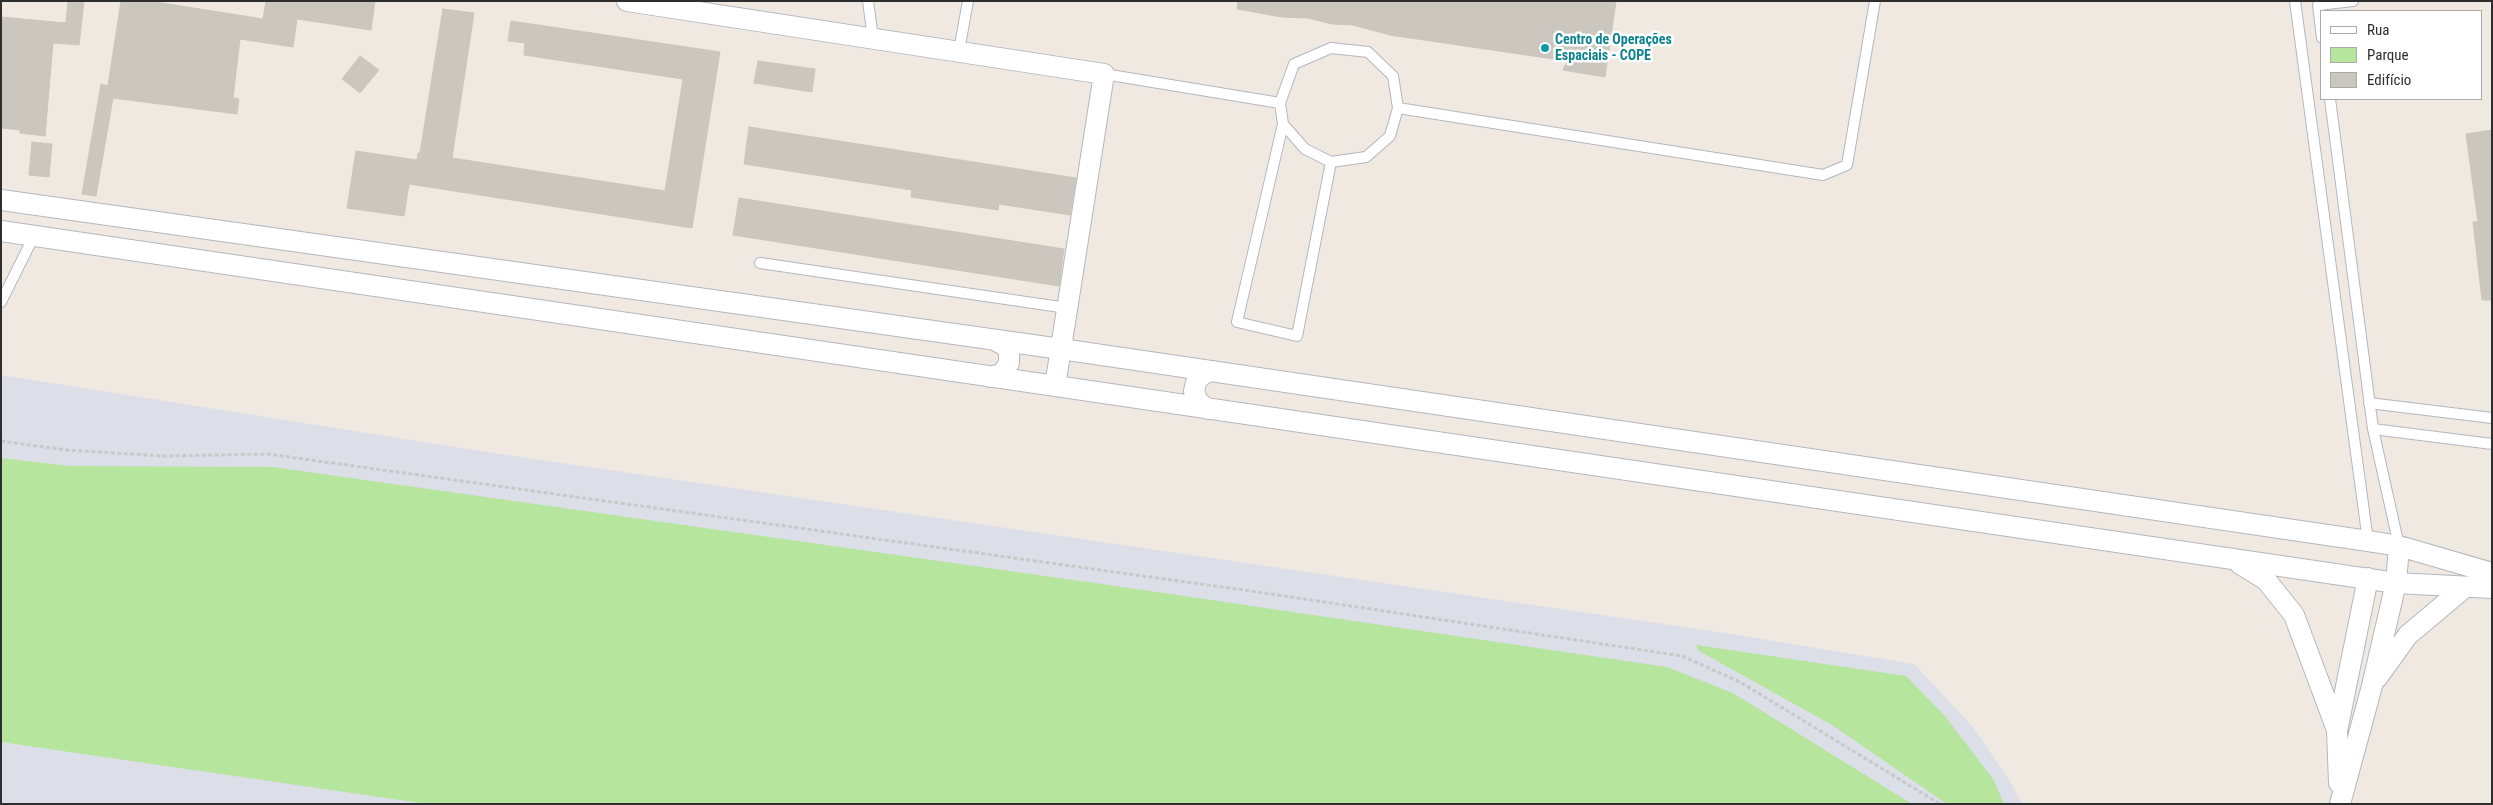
<!DOCTYPE html>
<html>
<head>
<meta charset="utf-8">
<style>
  body { margin:0 }
  #map { position:relative; width:2493px; height:805px; overflow:hidden; background:#efe9e1; font-family:"Roboto Condensed",sans-serif }
  canvas { display:block }
  .frame { position:absolute; inset:0; border:2px solid #2e2e2e; pointer-events:none }
  .legend { position:absolute; left:2320px; top:10px; width:162px; height:90px; box-sizing:border-box; background:#fff; border:1px solid #ababab; margin:0; padding:6px 9px; list-style:none; font-size:15px; color:#2e2e2e }
  .legend li { display:flex; align-items:center; gap:10px; height:25px }
  .legend b { width:25px; border:1px solid #ababab }
</style>
</head>
<body>
<div id="map">
<canvas width="2493" height="805"></canvas>
<div class="frame"></div>
<ul class="legend">
<li><b style="height:6px;background:#fff"></b>Rua</li>
<li><b style="height:14px;background:#b6e59e"></b>Parque</li>
<li><b style="height:14px;background:#cbc7bf"></b>Edifício</li>
</ul>
</div>
<script>
const g = document.querySelector('canvas').getContext('2d');
g.lineJoin = 'round';
function fill(path, color) { g.fillStyle = color; g.fill(path, 'evenodd'); }
const poly = rows => new Path2D(rows.map(r => 'M' + r).join(''));
function stroke(path, color, width, dash) { g.strokeStyle = color; g.lineWidth = width; g.lineCap = dash ? 'butt' : 'round'; g.setLineDash(dash || []); g.stroke(path); }
function label(font, color, halo, rows, align = 'center') {
  g.font = font + ' "Roboto Condensed",sans-serif'; g.lineWidth = 5; g.setLineDash([]); g.textBaseline = 'middle'; g.strokeStyle = halo; g.fillStyle = color; for (const [text, x, y, turn = 0] of rows) {
    g.save(); g.translate(x, y); g.rotate((+turn || 0) * Math.PI / 180); g.textAlign = isNaN(turn) ? turn : align; if (halo) g.strokeText(text, 0, 0); g.fillText(text, 0, 0); g.restore();
  }
}
const airport = poly([
  [1,375,493,453,1725,633,1914,664,1973,727,2011,783,2022,804,1,804]
]);
const green = poly([
  [1,458,70,466,273,467,1109,585,1667,667,1733,693,1912,804,427,804,1,742],
  [1696,645,1906,676,1944,715,1993,779,2004,804,1947,804,1832,725,1699,651]
]);
const building = poly([
  [68,1,84,1,79,45,53,43,45,136,20,133,20,130,1,128,1,17,66,23,68,1],
  [121,1,149,1,263,19,266,1,375,1,371,30,297,19,293,47,240,39,233,98,239,99,237,114,113,98,96,196,82,194,101,84,108,86,121,1],
  [1238,1,1616,1,1605,77,1563,70,1567,61,1390,35,1353,25,1332,24,1308,18,1282,17,1237,9,1238,1],
  [443,9,474,13,452,158,665,191,683,79,524,55,525,43,508,41,511,21,720,52,692,228,409,184,404,216,347,208,356,151,417,160,418,153,420,153,443,9],
  [360,56,379,70,360,93,342,79,360,56],
  [758,61,815,69,812,92,754,83,758,61],
  [749,127,1076,178,1070,215,999,204,998,210,911,197,912,190,744,164,749,127],
  [2492,130,2492,300,2482,300,2473,222,2478,222,2466,134,2492,130],
  [32,142,52,144,49,177,29,175,32,142],
  [739,198,1064,249,1059,286,733,235,739,198]
]);
const path = poly([
  [1,441,67,450,163,456,268,454,1258,592,1682,656,1740,682,1940,804]
]);
const service = poly([
  [868,1,873,38],
  [2295,1,2368,541],
  [2322,38,2318,5,2353,1],
  [1331,48,1368,52,1393,76,1398,108,1390,136,1366,157,1331,162,1305,149,1283,124,1280,103,1294,64,1331,48],
  [959,51,968,1],
  [1104,74,1280,103],
  [2330,99,2373,429,2399,546],
  [1398,108,1823,175,1847,165,1875,1],
  [1283,124,1237,322,1297,336,1331,162],
  [760,263,1067,308],
  [1,302,34,236],
  [2369,403,2492,418],
  [2373,429,2492,444]
]);
const minor = poly([
  [627,1,1104,74,1055,386],
  [1,200,1061,349,2368,541,2399,546,2492,573],
  [1,231,2396,583,2492,588],
  [990,377,1002,374,1009,363,1009,351,1005,346,995,340],
  [1208,409,1198,402,1194,391,1197,379,1207,372,1213,371],
  [2240,564,2266,580,2294,615,2337,730],
  [2377,678,2408,635,2464,588],
  [2339,783,2337,731,2368,578],
  [2340,804,2372,686,2396,583,2399,546]
]);
const markers = [
  [1545,48,5,"#0f9aa8"]
];
const cultureNames = [
  ["Centro de Operações",1555,40],
  ["Espaciais - COPE",1555,56]
];
fill(airport, '#dcdee8');
fill(green, '#b6e59e');
fill(building, '#cbc7bf');
stroke(building, '#cbc5ba', 1);
stroke(service, '#b4b7c1', 12);
stroke(minor, '#b4b7c1', 22);
stroke(path, '#c9c9c9', 3, [4, 2.5]);
stroke(service, '#fff', 10);
stroke(minor, '#fff', 20);
for (const [x, y, r, color] of markers) { const dot = new Path2D(); dot.arc(x, y, r, 0, 2 * Math.PI); g.fillStyle = color; g.fill(dot); stroke(dot, '#fff', 2); }
label('bold 14px', '#0d838f', '#fff', cultureNames, 'left');
</script>
</body>
</html>
